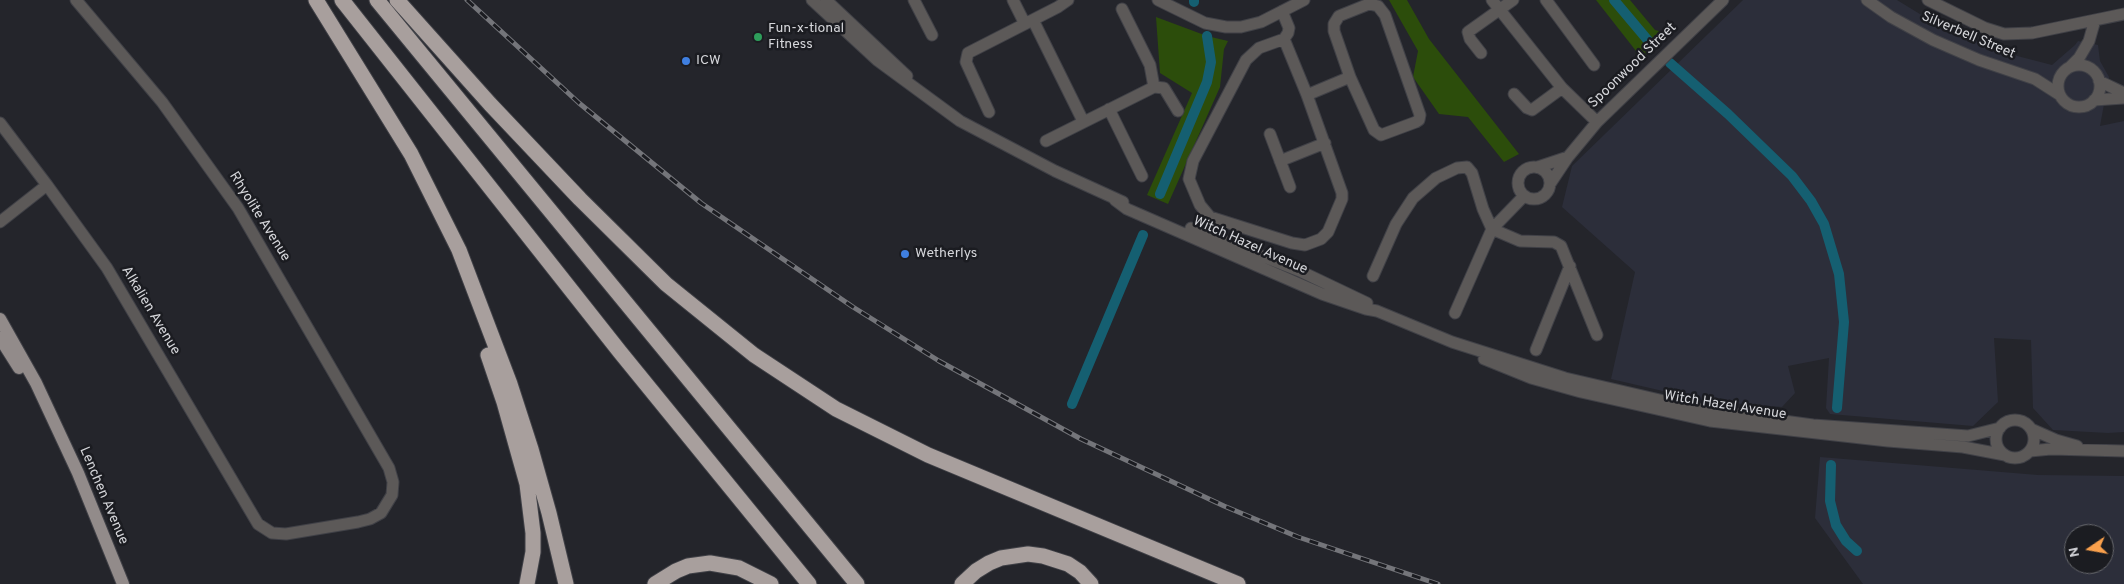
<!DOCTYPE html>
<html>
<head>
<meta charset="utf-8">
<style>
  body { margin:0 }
  #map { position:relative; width:2124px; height:584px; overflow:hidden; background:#24252b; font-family:Overpass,sans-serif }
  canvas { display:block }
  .north { position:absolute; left:2064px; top:524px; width:50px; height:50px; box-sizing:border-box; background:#1b1c21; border:1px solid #65666b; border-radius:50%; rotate:258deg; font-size:14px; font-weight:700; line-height:20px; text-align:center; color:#d5d6da }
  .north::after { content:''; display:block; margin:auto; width:18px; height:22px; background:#f9a04c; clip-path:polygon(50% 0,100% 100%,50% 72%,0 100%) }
</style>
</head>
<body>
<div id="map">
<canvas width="2124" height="584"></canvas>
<div class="north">N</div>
</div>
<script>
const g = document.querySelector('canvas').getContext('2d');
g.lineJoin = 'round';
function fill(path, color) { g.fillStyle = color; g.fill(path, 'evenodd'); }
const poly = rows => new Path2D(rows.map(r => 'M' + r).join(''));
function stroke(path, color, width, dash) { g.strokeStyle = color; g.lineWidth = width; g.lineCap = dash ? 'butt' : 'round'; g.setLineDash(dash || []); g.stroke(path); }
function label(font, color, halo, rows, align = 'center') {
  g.font = font + ' Overpass,sans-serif'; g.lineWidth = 5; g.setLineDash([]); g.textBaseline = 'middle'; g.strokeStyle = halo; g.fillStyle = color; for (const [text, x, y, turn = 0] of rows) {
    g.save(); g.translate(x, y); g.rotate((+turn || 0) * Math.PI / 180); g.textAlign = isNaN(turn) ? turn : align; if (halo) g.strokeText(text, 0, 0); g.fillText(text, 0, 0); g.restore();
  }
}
const built = poly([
  [1743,0,1897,0,1928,19,2002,52,2052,65,2075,45,2078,41,2098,45,2100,61,2109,77,2100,126,2124,121,2124,432,2108,433,2053,430,2033,408,2031,340,1994,338,1998,402,1973,426,1830,414,1826,408,1829,358,1788,366,1795,393,1782,407,1706,401,1611,379,1635,272,1562,207,1572,166],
  [1820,457,2038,475,2124,476,2124,584,1863,584,1815,518],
  [2074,534,2104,534,2104,564,2074,564]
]);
const green = poly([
  [1389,0,1407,0,1429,39,1519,154,1504,162,1468,117,1439,114,1413,77,1418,51],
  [1596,0,1630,0,1655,30,1670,34,1635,66,1636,51],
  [1156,17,1207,36,1228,41,1224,49,1220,87,1168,204,1147,195,1192,93,1160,73]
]);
const canal = poly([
  [1194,0,1194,2],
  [1614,0,1651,44],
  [1670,63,1728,114,1792,176,1811,201,1824,224,1839,274,1844,322,1837,408],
  [1160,194,1207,82,1211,62,1207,36],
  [1072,404,1143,235],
  [1831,465,1830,501,1836,525,1846,541,1857,551]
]);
const minor = poly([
  [812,0,877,60,960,121,1055,171,1123,202],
  [826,0,907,76],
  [914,0,932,35],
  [1013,0,1025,24],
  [1158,0,1205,23,1226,27,1241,27,1261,22,1304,0],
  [1492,0,1562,88,1597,122],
  [1546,0,1594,65],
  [1867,0,1891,17,1933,40,1979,60,2035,79,2060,95],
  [1928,0,1985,28,2004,34,2032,33,2124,14],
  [1369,4,1378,6,1385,15,1420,115,1419,120,1416,122,1381,135,1374,130,1350,77,1334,31,1334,24,1339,16,1369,4],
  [1122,9,1150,65,1154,87],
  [1282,11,1289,28,1288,33,1284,39,1259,48,1246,60,1193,161,1189,179,1200,205,1210,217,1292,243,1305,245,1321,239,1328,232,1342,199,1342,193,1307,95,1284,39],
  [1033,20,1083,121],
  [1481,53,1470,39,1468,32,1513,0],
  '2058 86a21 21 0 1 1 42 0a21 21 0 1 1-42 0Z',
  [2070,67,2079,58,2089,41,2095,20],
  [2099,81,2124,93],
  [1514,94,1527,108,1532,110,1562,88],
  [1307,95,1350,77],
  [2094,100,2124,98],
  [1109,109,1142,176],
  [989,112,966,62,968,53,1058,7,1068,0],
  [0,123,47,185,107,268,258,524,272,533,286,534,358,522,370,519,381,513,392,495,393,482,389,468,238,208,162,102,76,0],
  [1270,134,1290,187],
  [1046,141,1154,87,1164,88,1178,111],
  [1280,161,1325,143],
  '1518 183a16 16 0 1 1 32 0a16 16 0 1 1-32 0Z',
  [1538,167,1568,157],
  [1550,184,1568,157,1597,122,1723,0],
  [1524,196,1492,229,1520,241,1554,242,1561,246,1597,335],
  [1115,200,1127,209,1322,294,1366,309,1377,311,1452,342,1565,378,1703,410,1813,425,1968,436,2000,428],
  [0,222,47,185],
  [1191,228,1302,272,1367,303],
  [1373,276,1396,224,1413,198,1436,178,1457,168,1467,167,1472,173,1483,209,1492,229,1455,313],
  [1536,350,1570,266],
  [1484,359,1531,378,1581,392,1710,421,1888,441,1963,447,2005,455],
  '1996 439a19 19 0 1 1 38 0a19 19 0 1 1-38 0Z',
  [2031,429,2056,440,2077,446],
  [2030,451,2051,449,2124,451]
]);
const major = poly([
  [0,319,36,383,78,473,123,584],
  [0,338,19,368]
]);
const highway = poly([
  [316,0,411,154,459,250,510,384,531,449,549,513,566,584],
  [342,0,620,352,809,584],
  [377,0,857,584],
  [397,0,490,104,580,199,666,284,754,355,836,409,928,455,1238,584],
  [488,355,504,402,527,484,533,533,533,552,527,584],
  [655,584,676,571,688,566,710,563,739,568,771,584],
  [962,584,976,571,989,563,1001,558,1028,554,1043,556,1068,564,1080,572,1091,584]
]);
const rail = poly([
  [467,0,579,103,701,203,853,307,939,361,1081,439,1224,506,1298,537,1438,584]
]);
const markers = [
  [758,37,5,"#2e9e5b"],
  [686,61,5,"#3f7fe0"],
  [905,254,5,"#3f7fe0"]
];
const poiNames = [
  ["Fun-x-tional",768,29],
  ["Fitness",768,45],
  ["ICW",696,61],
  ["Wetherlys",915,254]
];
const streetNames = [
  ["Silverbell Street",1968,36,23],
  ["Spoonwood Street",1633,66,-44],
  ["Rhyolite Avenue",259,217,58],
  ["Witch Hazel Avenue",1250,246,24],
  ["Alkalien Avenue",150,311,59],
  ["Witch Hazel Avenue",1725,406,9],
  ["Lenchen Avenue",103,496,67]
];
fill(built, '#2c2e3a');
fill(green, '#2c4d0b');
stroke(canal, '#155f71', 10);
stroke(minor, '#404147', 13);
stroke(major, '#404147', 14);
stroke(highway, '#404147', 17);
stroke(minor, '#5c5958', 11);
stroke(major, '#928b8a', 12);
stroke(highway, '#a89f9d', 15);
stroke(rail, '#74757a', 5);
stroke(rail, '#1b1c21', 3, [9]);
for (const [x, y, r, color] of markers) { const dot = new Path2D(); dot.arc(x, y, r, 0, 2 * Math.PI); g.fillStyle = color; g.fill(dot); stroke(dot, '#1b1c21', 2); }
label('14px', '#d5d6da', '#1b1c21', poiNames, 'left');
label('14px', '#d5d6da', '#1b1c21', streetNames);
</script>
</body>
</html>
